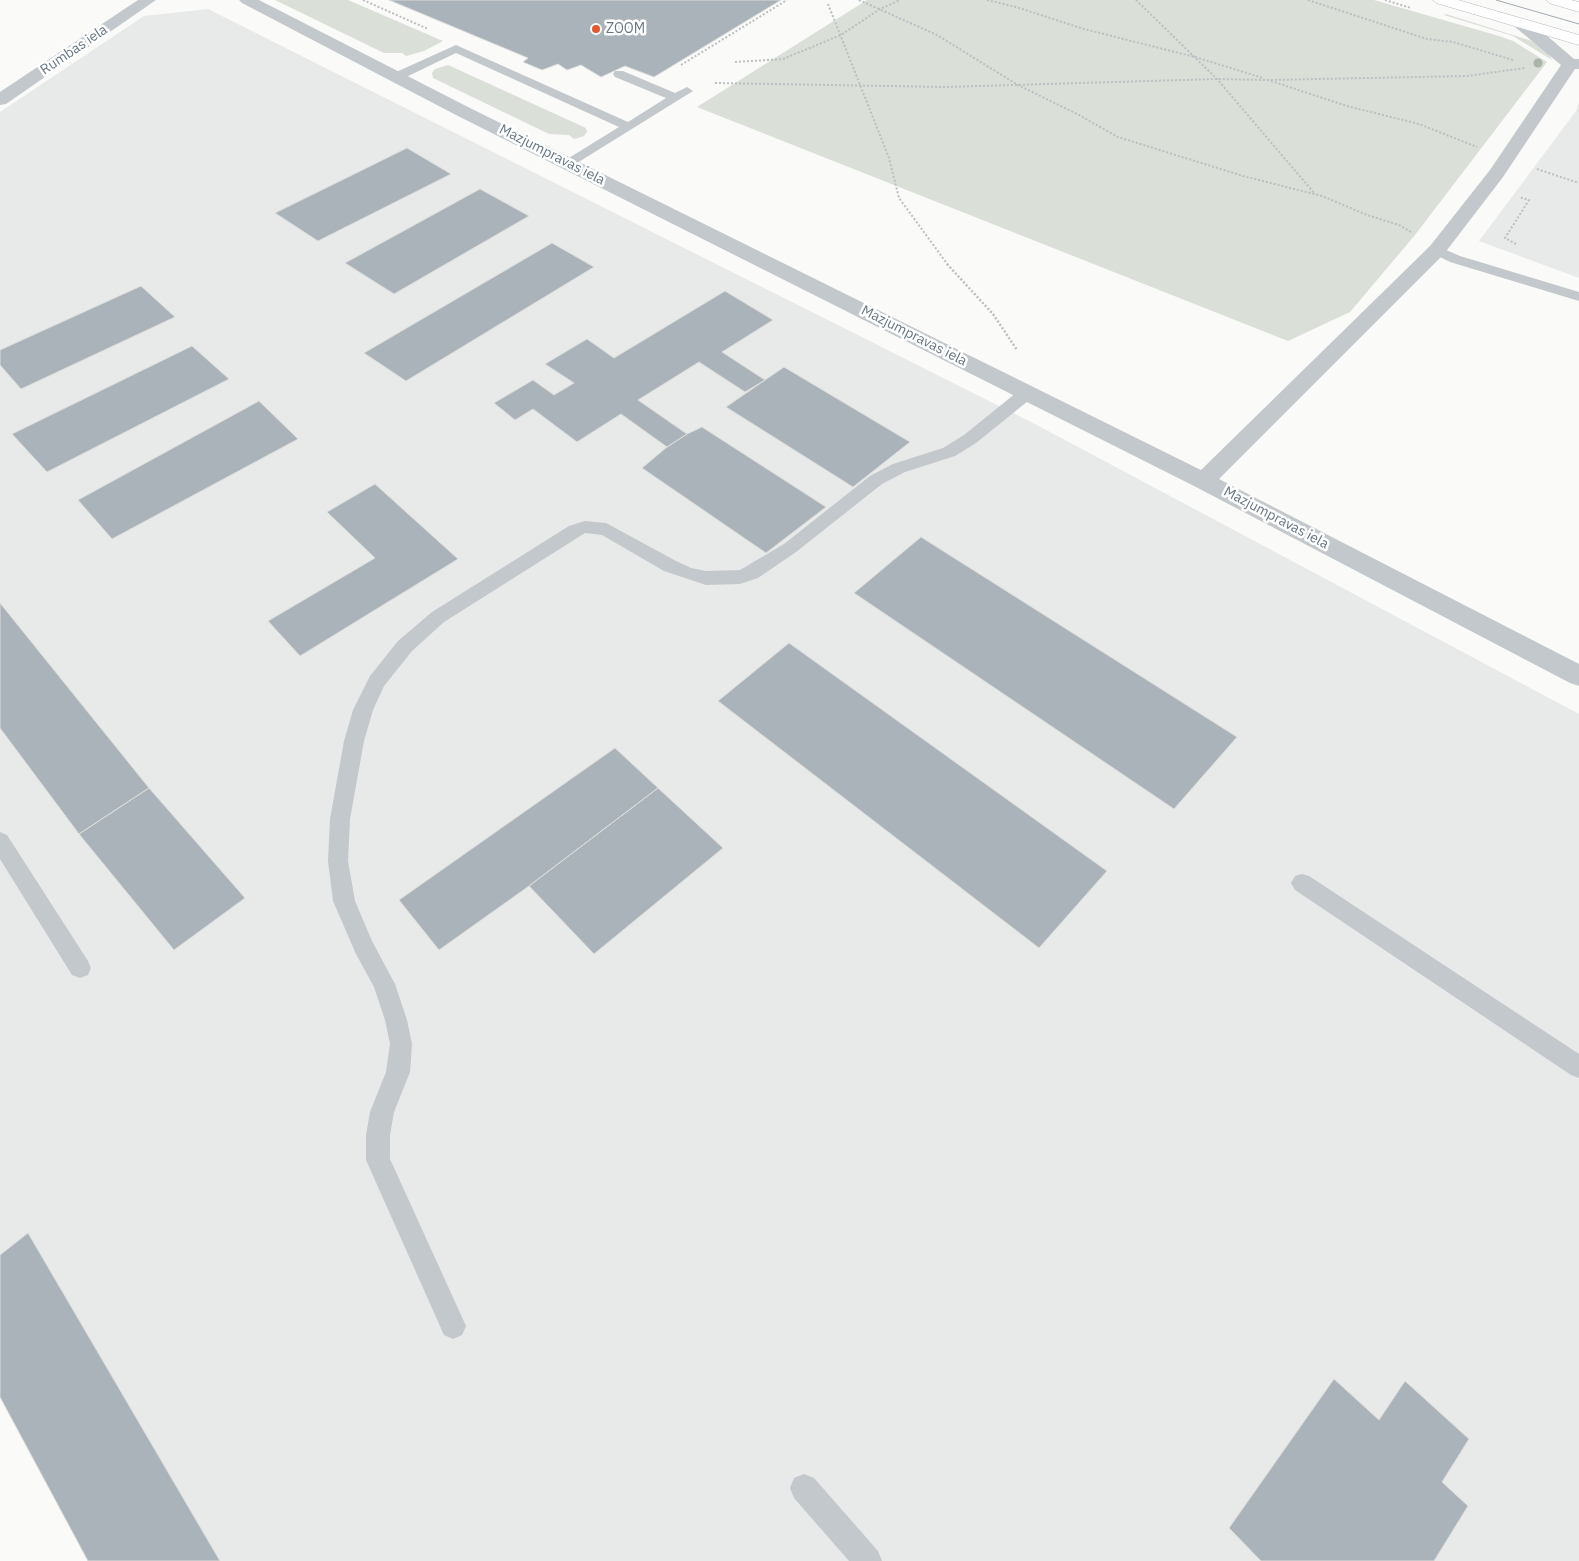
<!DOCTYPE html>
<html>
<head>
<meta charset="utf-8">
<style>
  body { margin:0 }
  canvas { display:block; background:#fafaf8 }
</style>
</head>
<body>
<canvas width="1579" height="1561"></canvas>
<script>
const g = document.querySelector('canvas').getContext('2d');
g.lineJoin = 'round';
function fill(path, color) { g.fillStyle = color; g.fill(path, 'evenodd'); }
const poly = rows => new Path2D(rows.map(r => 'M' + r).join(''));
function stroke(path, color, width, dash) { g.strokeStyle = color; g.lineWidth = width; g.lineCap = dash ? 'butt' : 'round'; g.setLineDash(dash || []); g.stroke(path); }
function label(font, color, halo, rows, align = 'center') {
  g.font = font + ' "IBM Plex Sans",sans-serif'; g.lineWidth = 5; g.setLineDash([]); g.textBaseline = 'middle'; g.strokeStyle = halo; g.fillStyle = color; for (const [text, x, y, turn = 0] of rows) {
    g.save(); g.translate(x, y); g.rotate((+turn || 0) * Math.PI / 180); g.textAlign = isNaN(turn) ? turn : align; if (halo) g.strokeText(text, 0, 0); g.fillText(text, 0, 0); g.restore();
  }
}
const built = poly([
  [208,9,1035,424,1579,714,1579,1561,88,1561,0,1397,0,112,144,16],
  [1579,103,1579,278,1479,241,1576,111]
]);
const green = poly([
  [275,0,348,0,443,41,424,51,406,56,402,53,384,53],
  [867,0,1374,0,1499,36,1513,41,1547,62,1415,235,1350,312,1288,341,697,107],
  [1446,14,1532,41,1548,52,1552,60,1513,36,1444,15],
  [448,65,586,128,587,132,584,136,574,139,569,135,549,134,433,78,432,73,435,69]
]);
const building = poly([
  [389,0,781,0,654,77,625,66,601,77,581,65,567,70,558,64,542,70,523,62,528,58,389,0],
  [407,148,451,174,318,241,275,213,407,148],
  [480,189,529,216,394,294,345,263,480,189],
  [552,243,594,267,406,381,364,353,552,243],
  [141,286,175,317,21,389,0,365,0,350,141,286],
  [725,291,773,320,722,352,765,380,745,392,699,362,638,400,687,434,667,447,621,414,577,442,533,409,515,420,494,403,533,380,554,395,574,383,545,364,587,339,614,358,725,291],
  [192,346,229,379,47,472,12,434,192,346],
  [784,367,910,442,853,487,726,407,784,367],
  [259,401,298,439,112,539,78,500,259,401],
  [702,427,826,507,766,553,642,468,667,447,687,434,702,427],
  [375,484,458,559,300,656,268,621,375,558,327,512,375,484],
  [921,537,1237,737,1174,809,854,593,921,537],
  [0,603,149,788,79,834,0,728,0,603],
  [789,643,1107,871,1039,948,718,701,789,643],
  [615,748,658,788,529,886,439,950,399,900,615,748],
  [149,788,245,898,174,950,79,834,149,788],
  [658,788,723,848,594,954,529,886,658,788],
  [28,1233,220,1561,88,1561,0,1397,0,1255,28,1233],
  [1334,1379,1379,1420,1405,1381,1469,1439,1442,1482,1468,1506,1434,1561,1261,1561,1229,1528,1334,1379]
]);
const pathFar1 = poly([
  [363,0,428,29],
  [859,0,937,35,1018,85,1079,115,1118,137,1243,176,1322,196,1367,215,1399,225,1411,232],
  [987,0,1016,7,1084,29,1195,57,1263,78],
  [1136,0,1217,79,1315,194],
  [1308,0,1427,39,1453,42,1513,60],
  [1385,0,1411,8],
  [828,4,889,158,899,198,948,265],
  [735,62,783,59,841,35,880,9,900,0],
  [681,65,787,0],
  [1271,81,1347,106,1419,124,1477,147],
  [715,83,945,87,1217,79,1269,80,1467,76,1525,68],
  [1537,169,1579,183],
  [1516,244,1505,238,1529,200,1519,197]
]);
const path = poly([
  [947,264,993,314,1017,350]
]);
const lane = poly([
  [456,45,628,122,666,98,615,77,613,74,615,71,623,71,675,93,687,87,693,91,569,168,562,164,564,161,619,127,456,53,402,79,398,80,392,76,394,73,456,45],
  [1437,246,1460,256,1579,292,1579,301,1450,262,1432,253,1430,250,1437,246],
  [1027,388,1033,389,1035,393,1033,397,976,443,955,456,905,472,882,484,796,552,758,578,740,584,706,585,664,571,602,535,585,533,444,622,412,651,384,686,373,710,364,741,350,819,348,861,355,901,372,941,395,984,407,1020,412,1044,410,1072,394,1112,390,1135,390,1159,466,1326,462,1335,453,1339,444,1335,366,1160,366,1135,370,1112,386,1072,390,1044,385,1020,374,987,356,954,333,901,328,861,330,819,344,741,353,710,370,676,398,641,432,612,569,526,585,521,606,523,676,561,691,568,706,571,740,570,784,544,870,476,893,464,943,448,964,435,1021,389,1027,388],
  [0,832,7,835,88,961,91,968,88,975,80,978,72,975,0,859,0,832],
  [1302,874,1309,876,1579,1054,1579,1078,1571,1075,1295,890,1291,883,1295,876,1302,874],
  [804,1474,814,1478,878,1551,882,1561,849,1561,794,1498,790,1488,794,1478,804,1474]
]);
const street = poly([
  [138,0,156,0,6,104,0,105,0,92,138,0],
  [239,0,259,0,468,107,1201,470,1430,246,1490,170,1561,65,1509,22,1511,19,1523,19,1545,34,1574,59,1579,59,1579,69,1575,69,1503,177,1444,254,1219,479,1579,664,1579,686,1570,683,1196,487,456,115,242,3,239,0]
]);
const highway = poly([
  [1433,0,1458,0,1579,35,1579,45,1436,3,1433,0],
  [1546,0,1571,0,1579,2,1579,12,1549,3,1546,0]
]);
const tram = poly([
  [1496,0,1579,24]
]);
const trees = [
  [1538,63]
];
const markers = [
  [596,29,5,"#e4572e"]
];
const farPoinames = [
  ["ZOOM",606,29]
];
const farStreetnames = [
  ["Rumbas iela",74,50,-34],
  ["Mazjumpravas iela",552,155,27],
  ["Mazjumpravas iela",914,336,27],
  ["Mazjumpravas iela",1276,518,28]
];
fill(built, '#e8e9e9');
fill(green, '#dadfd7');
fill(building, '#aab3b9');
stroke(building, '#dcdcda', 1);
stroke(highway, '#b4b9bd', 1);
stroke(pathFar1, '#bbbfc2', 2, [2, 2]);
stroke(path, '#bbbfc2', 2.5, [2, 2]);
fill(lane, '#c3c8cc');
fill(street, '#c3c8cc');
fill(highway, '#fff');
stroke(tram, '#a2aab0', 1);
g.fillStyle = '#aab4a7';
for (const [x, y] of trees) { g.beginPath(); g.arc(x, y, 4.5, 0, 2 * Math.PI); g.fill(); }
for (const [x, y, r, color] of markers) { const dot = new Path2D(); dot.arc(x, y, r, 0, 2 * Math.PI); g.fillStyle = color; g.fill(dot); stroke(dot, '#fff', 2); }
label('14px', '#657683', '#fff', farPoinames, 'left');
label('14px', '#657683', '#fff', farStreetnames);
</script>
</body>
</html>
